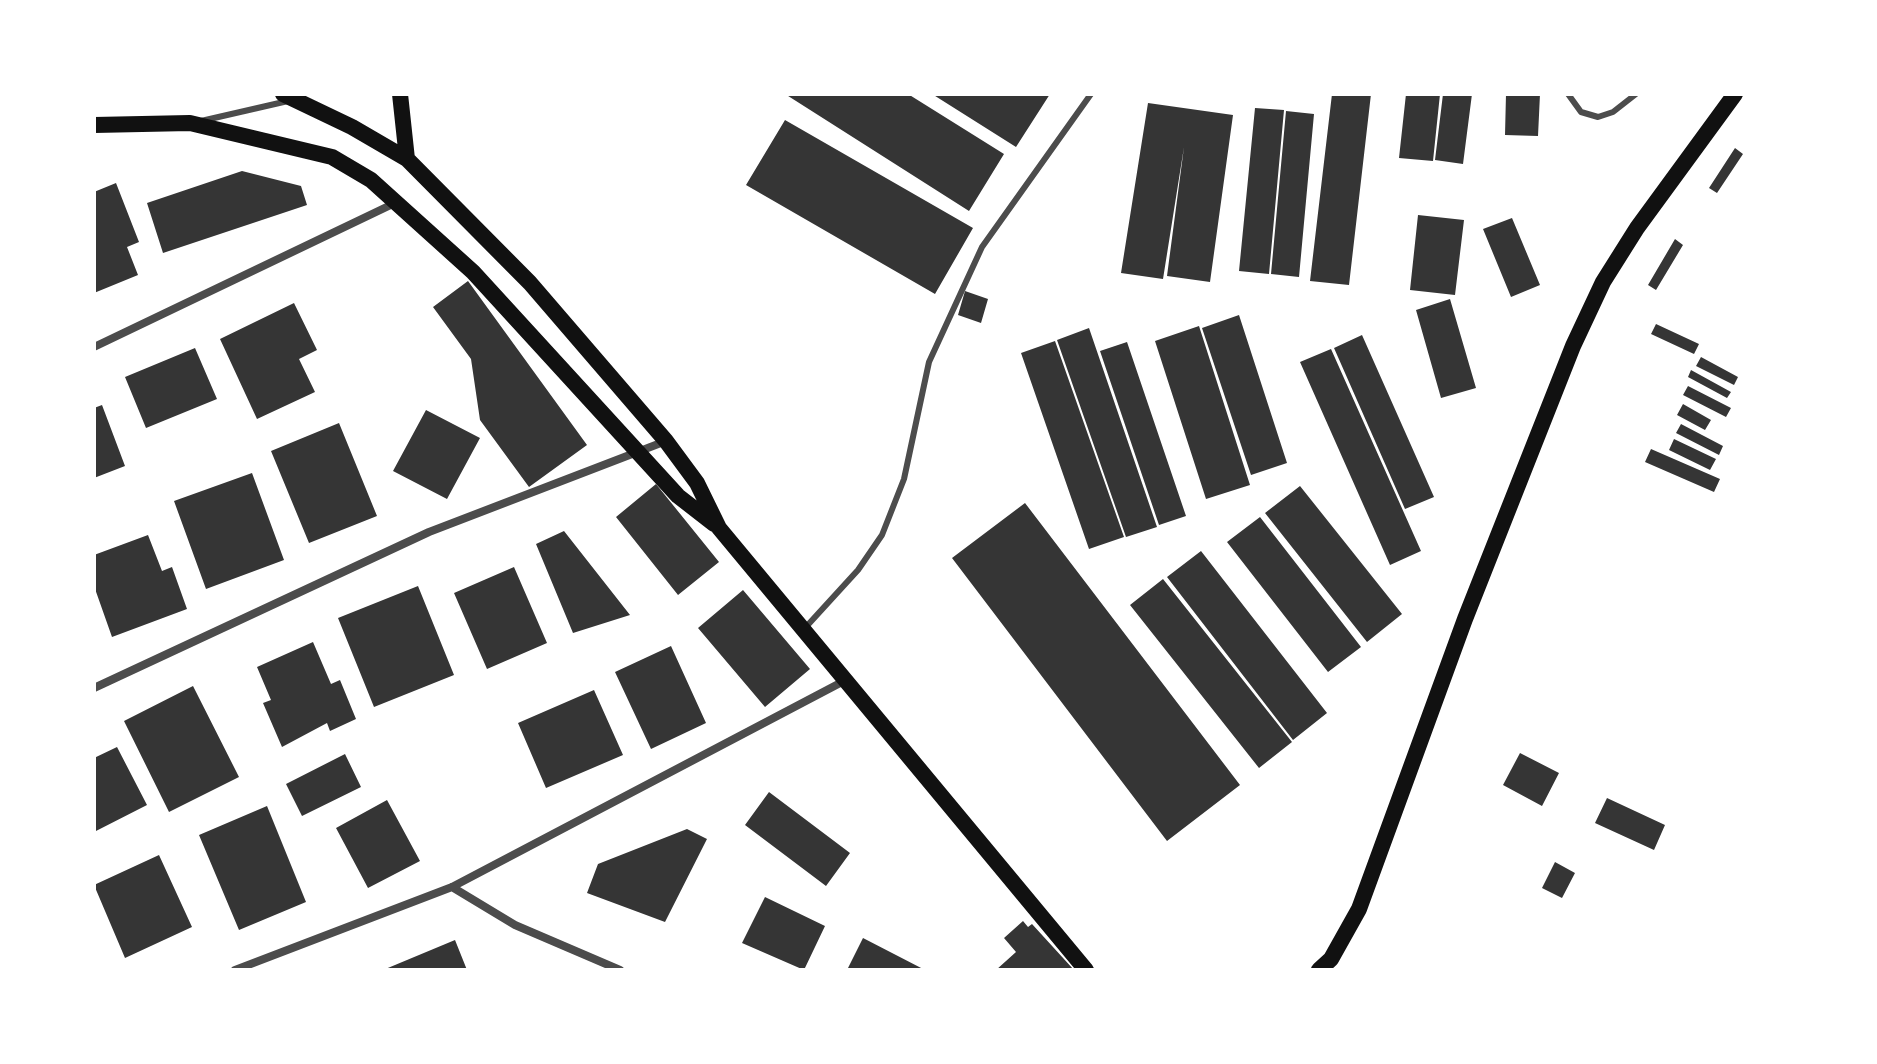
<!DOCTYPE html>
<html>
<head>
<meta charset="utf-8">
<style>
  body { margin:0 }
  #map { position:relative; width:1877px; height:1064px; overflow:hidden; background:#fff; font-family:Signika,sans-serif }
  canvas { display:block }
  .frame { position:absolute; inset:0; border:96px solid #fff; pointer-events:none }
</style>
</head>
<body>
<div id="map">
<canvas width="1877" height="1064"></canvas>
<div class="frame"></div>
</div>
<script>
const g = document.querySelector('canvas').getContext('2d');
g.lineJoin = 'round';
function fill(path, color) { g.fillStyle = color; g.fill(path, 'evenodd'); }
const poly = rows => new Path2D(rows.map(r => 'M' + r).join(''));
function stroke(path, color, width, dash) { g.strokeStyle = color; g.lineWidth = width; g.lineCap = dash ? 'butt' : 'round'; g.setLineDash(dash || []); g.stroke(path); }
const building = poly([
  [785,94,908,94,1004,154,969,211],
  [932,94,1050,94,1016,147],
  [1332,94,1371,94,1349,285,1310,281],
  [1406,94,1440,94,1433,161,1399,158],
  [1443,94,1472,94,1463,164,1435,160],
  [1506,94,1540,94,1538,136,1505,135],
  [1148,103,1233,115,1210,282,1167,276,1184,147,1163,279,1121,273],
  [1255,108,1284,110,1269,274,1239,271],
  [1286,111,1314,114,1299,277,1271,274],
  [785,120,973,228,935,294,746,185],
  [1735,148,1743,154,1717,193,1709,188],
  [242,171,301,186,307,205,163,253,147,203],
  [116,183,139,242,127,247,138,275,94,293,94,192],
  [1418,215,1464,220,1455,295,1410,290],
  [1512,218,1540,285,1511,297,1483,229],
  [1675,239,1683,245,1656,290,1648,285],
  [468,281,587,445,529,487,480,420,471,359,433,307],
  [965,291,988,299,981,323,958,315],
  [1450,299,1476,388,1441,398,1416,310],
  [294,303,317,350,299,359,315,392,257,419,220,339],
  [1239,315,1287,463,1251,475,1202,328],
  [1656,324,1699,344,1694,354,1651,334],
  [1199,326,1250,485,1206,499,1155,341],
  [1089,328,1157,527,1126,537,1057,340],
  [1362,335,1434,497,1405,509,1334,348],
  [1055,341,1124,537,1089,549,1021,353],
  [1127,342,1186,516,1159,525,1100,351],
  [195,348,217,399,146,428,125,377],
  [1331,349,1421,551,1390,565,1300,362],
  [1701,357,1738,377,1734,385,1696,366],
  [1691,370,1731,392,1727,398,1688,377],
  [1688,386,1731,408,1726,417,1683,395],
  [1683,404,1711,420,1705,430,1677,415],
  [102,405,125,466,94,478,94,408],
  [426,410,480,438,447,499,393,471],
  [339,423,377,516,309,543,271,451],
  [1681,424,1723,446,1719,455,1676,433],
  [1674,439,1716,459,1710,470,1669,450],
  [1651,449,1720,479,1714,492,1645,462],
  [252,473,284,560,206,589,174,501],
  [656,484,719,562,678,595,616,517],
  [1300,486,1402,614,1367,642,1265,513],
  [1025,503,1240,785,1167,841,952,558],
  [1260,517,1361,647,1328,672,1227,542],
  [564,531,630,615,573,633,536,544],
  [148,535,162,571,172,567,187,609,112,637,94,586,94,555],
  [1201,551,1327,713,1293,740,1167,577],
  [514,567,547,643,487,669,454,593],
  [1163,579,1292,742,1259,768,1130,605],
  [418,586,454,675,374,707,338,618],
  [743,590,810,669,765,707,698,628],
  [313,642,331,684,340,680,356,719,330,731,327,723,282,747,263,703,271,700,257,667],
  [671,646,706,723,651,749,615,672],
  [193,686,239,777,169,812,124,721],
  [594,690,623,755,546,788,518,723],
  [117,747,147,805,94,832,94,758],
  [1520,753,1559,773,1542,806,1503,785],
  [345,754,361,787,302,816,286,784],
  [769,792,850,853,826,886,745,825],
  [1607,798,1665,825,1654,850,1595,823],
  [387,800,420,861,368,888,336,828],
  [267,806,306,902,239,930,199,835],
  [687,829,707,839,665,922,587,893,598,864],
  [159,855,192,927,125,958,94,885],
  [1555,862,1575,873,1562,898,1542,888],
  [765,897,825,926,804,970,742,943],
  [1023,921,1028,927,1032,924,1074,970,996,970,1016,952,1004,938],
  [863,938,925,970,847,970],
  [455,940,467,970,383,970]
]);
const service = poly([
  [1568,94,1581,112,1598,117,1613,112,1636,94],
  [201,121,288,101],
  [805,628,858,570,882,535,904,479,929,362,982,247,1091,94]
]);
const minor = poly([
  [94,347,397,202],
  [94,688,429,532,666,441],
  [452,887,515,925,620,970],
  [235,970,452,887,844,681]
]);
const secondary = poly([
  [283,94,352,127,407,159,530,283,666,441,697,483,719,528,1086,970],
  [400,94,407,159],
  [94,125,190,123,332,157,371,180,473,272,678,496,714,524],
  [1319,970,1331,959,1359,909,1465,619,1573,346,1603,282,1637,228,1735,94]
]);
fill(building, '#353535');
stroke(service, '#4c4c4c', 6);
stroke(minor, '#4c4c4c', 8);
stroke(secondary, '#111', 16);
</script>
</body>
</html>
